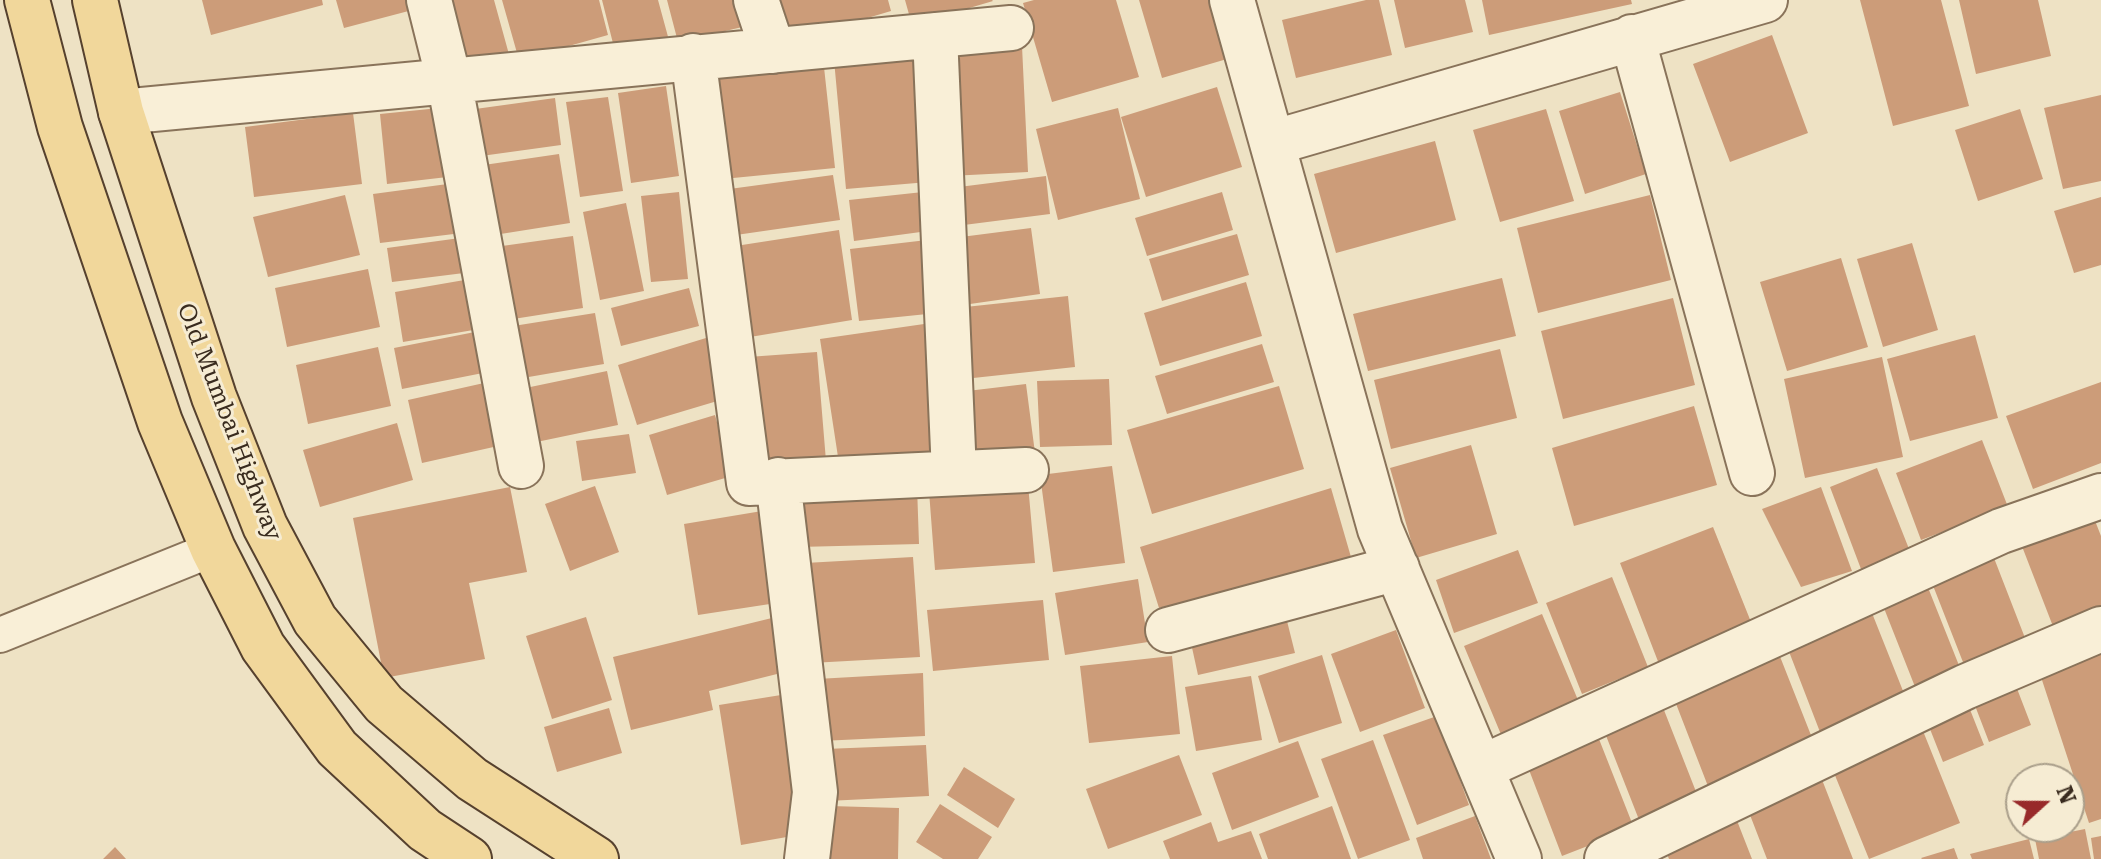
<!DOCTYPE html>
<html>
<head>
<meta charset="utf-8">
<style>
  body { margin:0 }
  #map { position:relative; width:2101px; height:859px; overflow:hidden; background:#eee2c4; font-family:"Roboto Serif",serif }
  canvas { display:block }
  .north { position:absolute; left:2005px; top:763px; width:80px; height:80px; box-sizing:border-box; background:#f6ecd3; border:2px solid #aa9f8b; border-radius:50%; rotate:69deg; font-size:22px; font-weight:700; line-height:32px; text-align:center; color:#392b1e }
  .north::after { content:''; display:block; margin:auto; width:28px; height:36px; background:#982a2a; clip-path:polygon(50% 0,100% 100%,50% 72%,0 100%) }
</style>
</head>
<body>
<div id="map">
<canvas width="2101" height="859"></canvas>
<div class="north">N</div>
</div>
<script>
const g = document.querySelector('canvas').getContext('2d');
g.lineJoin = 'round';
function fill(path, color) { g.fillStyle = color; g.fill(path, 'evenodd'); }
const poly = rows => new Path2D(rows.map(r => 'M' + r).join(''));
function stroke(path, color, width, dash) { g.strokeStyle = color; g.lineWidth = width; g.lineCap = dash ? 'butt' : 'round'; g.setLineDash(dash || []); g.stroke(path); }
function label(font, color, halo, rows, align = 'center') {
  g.font = font + ' "Roboto Serif",serif'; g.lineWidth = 6; g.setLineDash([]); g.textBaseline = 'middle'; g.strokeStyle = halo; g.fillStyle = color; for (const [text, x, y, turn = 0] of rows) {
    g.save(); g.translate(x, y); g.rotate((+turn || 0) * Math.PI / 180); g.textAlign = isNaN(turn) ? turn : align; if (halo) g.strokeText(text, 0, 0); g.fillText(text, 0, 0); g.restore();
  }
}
const building = poly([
  [202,0,322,0,323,5,211,35],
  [336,0,418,0,420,8,344,28],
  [436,0,494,0,510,58,456,73],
  [502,0,599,0,608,35,519,60],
  [602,0,658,0,670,44,617,59],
  [667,0,745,0,751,25,678,42],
  [778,0,888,0,891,11,790,41],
  [905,0,992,0,993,1,912,25],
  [1034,0,1116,0,1139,77,1052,102,1023,3],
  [1139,0,1210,0,1227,59,1162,78],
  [1366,0,1379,0,1392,55,1296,78,1282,20],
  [1394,0,1465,0,1473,32,1405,48],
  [1482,0,1631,0,1632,4,1489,35],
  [1860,0,1941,0,1969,106,1893,126],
  [1959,0,2038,0,2051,56,1976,74],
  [1772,35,1808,133,1730,162,1693,64],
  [1022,46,1028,172,950,176,943,50],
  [927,52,940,181,846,189,834,60],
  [823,58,835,168,723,179,712,69],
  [666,86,679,176,631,183,618,93],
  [1217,87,1242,167,1146,197,1121,117],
  [1620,92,1646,174,1585,194,1559,111],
  [2101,95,2101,181,2063,189,2044,108],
  [608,97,623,191,580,197,566,102],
  [555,98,561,145,474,157,468,110],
  [449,107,456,176,387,184,380,114],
  [1118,108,1140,199,1058,220,1036,129],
  [1546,109,1574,201,1500,222,1473,130],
  [2020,109,2043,179,1978,201,1955,130],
  [353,113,362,184,254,197,245,127],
  [1435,141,1456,220,1336,253,1314,174],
  [559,154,570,223,488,236,477,166],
  [833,175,840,220,729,236,722,190],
  [1046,176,1050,214,956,226,951,188],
  [455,183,462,233,380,243,373,194],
  [679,192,688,279,651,282,641,196],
  [923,192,928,231,854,241,849,200],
  [1222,192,1233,230,1147,256,1135,218],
  [345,195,360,255,268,277,253,217],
  [1650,195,1671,280,1538,313,1517,228],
  [2101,197,2101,265,2074,273,2054,211],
  [626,203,644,291,600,300,583,212],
  [1031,228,1040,294,970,304,961,237],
  [839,230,852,320,744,338,729,247],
  [1237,234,1249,275,1162,301,1149,259],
  [573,236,583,308,507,320,495,247],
  [460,238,464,273,392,282,387,248],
  [927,240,937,313,859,321,850,249],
  [1912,243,1938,330,1883,347,1857,259],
  [1841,258,1868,347,1787,371,1760,282],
  [368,269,380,327,287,347,275,288],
  [476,278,485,328,403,342,395,292],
  [1502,278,1516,336,1368,371,1353,314],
  [1246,282,1262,336,1160,366,1144,313],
  [689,288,699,326,621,346,611,308],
  [1068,296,1075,367,964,379,956,308],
  [1673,298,1695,385,1563,419,1541,331],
  [595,313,604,364,517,379,507,327],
  [931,323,951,453,840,470,820,339],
  [485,330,493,371,402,389,394,348],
  [1975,335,1998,418,1910,441,1887,359],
  [706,338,724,399,637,425,618,365],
  [1262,344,1274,382,1167,414,1155,376],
  [378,347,391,406,308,424,296,365],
  [1500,349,1517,418,1391,449,1374,380],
  [817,352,826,461,757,467,748,357],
  [1882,357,1903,457,1805,478,1784,379],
  [607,371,618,425,527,444,516,390],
  [1109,379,1112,445,1040,447,1037,381],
  [493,381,507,444,422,463,408,400],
  [2101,382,2101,463,2033,489,2006,416],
  [1026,384,1035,453,963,462,959,392],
  [1279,386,1304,469,1152,514,1127,430],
  [1694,406,1717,485,1574,526,1552,448],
  [715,415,732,476,667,495,649,435],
  [397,423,413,480,320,507,303,450],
  [629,434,636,473,582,481,576,441],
  [1982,440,2008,507,1921,540,1896,473],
  [1471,445,1497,534,1416,558,1390,468],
  [1112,466,1125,563,1053,572,1040,475],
  [1877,468,1913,559,1864,577,1830,487],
  [1028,484,1035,563,935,570,929,491],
  [595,486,619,552,570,571,545,504],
  [917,486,919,544,798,547,796,489],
  [510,487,527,572,469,583,485,659,384,678,353,518],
  [1821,487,1852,571,1801,587,1762,509],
  [1331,488,1353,564,1159,608,1140,547],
  [2090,508,2101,536,2101,610,2054,629,2018,536],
  [768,510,783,602,698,615,684,524],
  [1713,527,1753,627,1659,664,1620,563],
  [1518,550,1538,603,1454,633,1436,580],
  [913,557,920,657,811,663,805,563],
  [1994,558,2032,656,1970,680,1932,583],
  [1923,575,1966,683,1921,702,1878,593],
  [1612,577,1648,667,1582,694,1546,603],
  [1138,579,1148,642,1065,655,1055,593],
  [1043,600,1049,660,933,671,927,610],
  [1868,603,1911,711,1825,745,1783,636],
  [1542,614,1583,712,1505,744,1464,646],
  [780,616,793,670,709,691,713,710,631,730,613,657],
  [586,617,612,700,552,719,526,636],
  [1287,621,1295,653,1198,675,1191,643],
  [1396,630,1425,708,1360,732,1331,654],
  [1779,654,1818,753,1711,794,1673,696],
  [2101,654,2101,819,2089,823,2040,674],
  [1322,655,1342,723,1279,743,1258,676],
  [1172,656,1180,734,1089,743,1080,666],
  [923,673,925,736,821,741,817,679],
  [1251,676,1262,740,1196,751,1185,687],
  [2016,686,2031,725,1989,742,1974,703],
  [781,695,804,834,741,845,719,705],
  [1662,705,1704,812,1645,835,1603,728],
  [1969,707,1984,745,1943,762,1928,724],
  [609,708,622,753,557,772,544,727],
  [1437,716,1469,805,1417,825,1383,735],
  [1923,731,1960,823,1869,859,1832,768],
  [1597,734,1634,828,1562,856,1526,762],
  [1373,740,1410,840,1358,859,1321,759],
  [1298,741,1319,797,1232,830,1212,773],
  [926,745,929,796,827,801,825,749],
  [1179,755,1202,815,1108,849,1086,789],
  [964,767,1015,799,998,828,947,795],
  [1819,772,1853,859,1767,859,1745,802],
  [940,804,992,837,978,859,943,859,916,842],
  [830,806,899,808,898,859,829,859],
  [1332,806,1351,859,1268,859,1259,834],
  [1734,813,1752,859,1669,859,1662,842],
  [1475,816,1491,859,1423,859,1416,838],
  [1211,822,1218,842,1251,831,1262,859,1170,859,1163,841],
  [2085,829,2091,859,2039,859,2035,839],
  [2101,836,2101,859,2094,859,2091,838],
  [2029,839,2034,859,1972,859,1970,854],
  [115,847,126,859,103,859],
  [1954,848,1958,859,1922,859,1921,858]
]);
const service = poly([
  [0,635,213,549]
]);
const minor = poly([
  [429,0,449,80,521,466],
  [756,0,773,51],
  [1232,0,1380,529,1519,859],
  [935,35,954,473],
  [1632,37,1752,473],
  [693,56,749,483,1026,470],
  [121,112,1011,28],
  [1272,143,1765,0],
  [778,480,815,792,807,859],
  [1168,630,1397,568],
  [1483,767,2001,531,2101,496],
  [1607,859,1965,687,2101,629]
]);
const primary = poly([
  [27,0,60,127,160,422,213,549,263,647,337,748,425,830,469,859],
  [95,0,121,112,214,397,265,526,315,620,384,704,472,779,596,859]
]);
const streetNames = [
  ["Old Mumbai Highway",229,422,69]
];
fill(building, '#cc9c79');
stroke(service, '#89735a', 38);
stroke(minor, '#89735a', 48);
stroke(primary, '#56412e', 48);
stroke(service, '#f9efd7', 34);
stroke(minor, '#f9efd7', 44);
stroke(primary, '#f1d79b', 44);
label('24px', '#392b1e', '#f6ecd3', streetNames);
</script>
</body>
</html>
